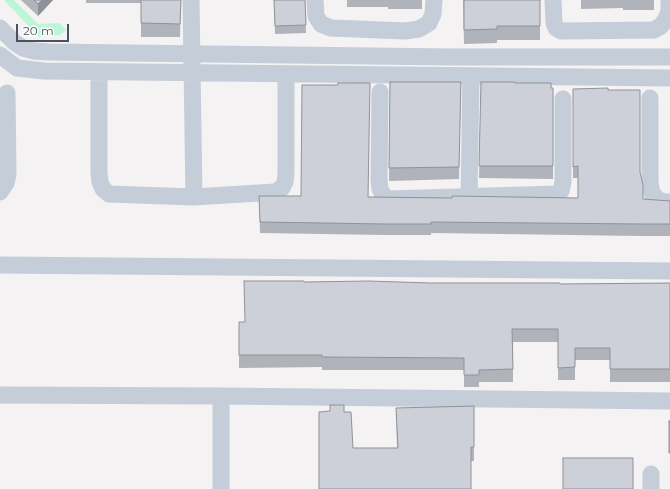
<!DOCTYPE html>
<html>
<head>
<meta charset="utf-8">
<style>
  body { margin:0 }
  #map { position:relative; width:670px; height:489px; overflow:hidden; background:#f4f2f2; font-family:Montserrat,sans-serif }
  canvas { display:block }
  .scale { position:absolute; left:16px; top:24px; width:53px; height:18px; box-sizing:border-box; border:2px solid #475362; border-top:0; padding-left:5px; font-size:12px; line-height:14px; white-space:nowrap; color:#475362; -webkit-text-stroke:3px #fff; paint-order:stroke }
</style>
</head>
<body>
<div id="map">
<canvas width="670" height="489"></canvas>
<div class="scale">20 m</div>
</div>
<script>
const g = document.querySelector('canvas').getContext('2d');
g.lineJoin = 'round';
function fill(path, color) { g.fillStyle = color; g.fill(path, 'evenodd'); }
const poly = rows => new Path2D(rows.map(r => 'M' + r).join(''));
function stroke(path, color, width, dash) { g.strokeStyle = color; g.lineWidth = width; g.lineCap = dash ? 'butt' : 'round'; g.setLineDash(dash || []); g.stroke(path); }
const green = poly([
  [4,0,14,0,38,24,60,23,66,30,60,35,39,37]
]);
const street = poly([
  [191,0,194,197],
  [315,0,316,16,321,24,331,28,405,31,419,29,429,23,433,14,434,0],
  [553,0,554,23,556,28,561,31,654,30,661,26,666,19,669,11,669,0],
  [0,28,14,42,23,48,34,51,49,52,451,57,670,57],
  [0,55,17,68,44,71,670,78],
  [99,72,99,173,100,182,103,189,109,194,194,197,275,192,282,188,285,182,286,174,286,74],
  [380,92,379,180,380,189,383,195,389,199,556,194,561,191,563,182,563,99],
  [650,98,650,183,652,193,657,199,664,202,670,202],
  [0,192,6,183,8,175,7,93],
  [469,197,471,76],
  [0,265,670,271],
  [0,395,221,396,670,401],
  [221,396,221,489],
  [651,489,651,474]
]);
const wall = poly([
  [21,0,53,0,38,16],
  [86,0,181,0,180,37,141,37,141,3,86,3],
  [274,0,305,0,306,33,275,34],
  [347,0,422,0,422,9,388,9,388,7,347,7],
  [463,0,540,0,540,40,497,40,497,43,464,44],
  [581,0,654,0,654,10,623,10,623,8,581,9],
  [390,82,461,82,459,179,389,181],
  [481,82,515,83,553,88,553,179,479,178],
  [338,85,368,197,452,198,578,198,578,178,573,178,573,89,608,90,640,172,643,199,670,201,670,236,641,236,431,233,431,235,385,235,260,233,259,196,301,196],
  [304,282,560,284,670,283,670,382,610,382,610,360,575,360,575,380,558,380,558,342,513,342,513,382,479,382,479,387,464,387,464,370,322,370,322,367,239,368,239,322,245,322],
  [474,406,474,461,471,461,319,489,344,412,353,448,397,448,396,408]
]);
const shadedWall = poly([
  [42,0,53,0,38,16,38,4]
]);
const building = poly([
  [34,0,42,0,38,4,34,0],
  [141,0,181,0,180,24,141,23,141,0],
  [274,0,305,0,306,25,275,26,274,0],
  [464,0,540,0,540,26,497,26,497,29,464,30,464,0],
  [390,82,461,82,459,167,389,168,390,82],
  [481,82,515,82,515,83,551,83,551,88,553,88,553,166,479,166,481,82],
  [338,83,370,83,368,197,452,198,452,196,578,198,578,166,573,167,573,89,608,88,608,90,640,90,640,172,643,185,643,199,670,201,670,224,641,224,431,222,431,224,385,224,260,222,259,196,301,196,302,85,338,85,338,83],
  [244,281,304,281,304,282,369,281,430,283,560,283,560,284,670,283,670,369,610,369,610,348,575,348,575,367,558,368,558,329,512,329,513,369,479,370,479,375,464,375,464,358,322,357,322,355,239,355,239,322,245,322,244,281],
  [330,405,344,405,344,412,351,412,353,448,398,448,396,408,474,406,474,447,471,447,471,489,319,489,319,412,330,411,330,405],
  [669,421,670,421,670,453,669,453,669,421],
  [563,458,633,458,633,489,563,489,563,458]
]);
fill(green, '#bdf5d7');
stroke(street, '#c4cdd8', 17);
fill(wall, '#b0b3ba');
fill(shadedWall, '#909297');
fill(building, '#cdd0d8');
stroke(building, '#909297', 1);
</script>
</body>
</html>
